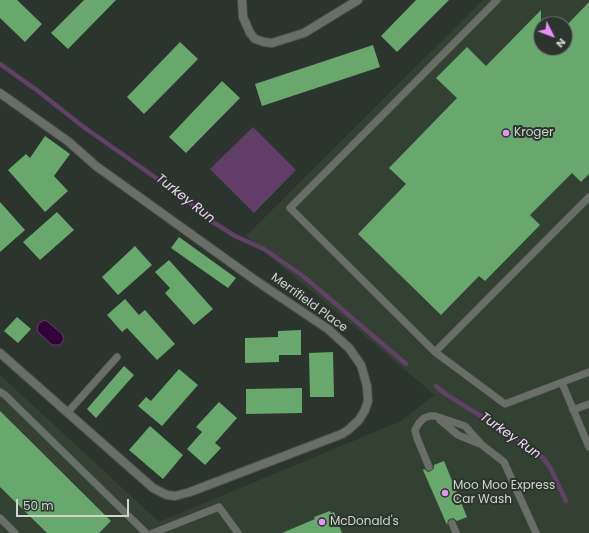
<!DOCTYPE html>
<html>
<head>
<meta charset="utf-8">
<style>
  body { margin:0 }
  #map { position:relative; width:589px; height:533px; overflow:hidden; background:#2c352d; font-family:Poppins,sans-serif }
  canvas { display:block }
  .north { position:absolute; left:533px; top:16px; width:40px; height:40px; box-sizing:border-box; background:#2c352d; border:1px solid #6d756e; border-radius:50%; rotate:132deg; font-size:11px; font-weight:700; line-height:16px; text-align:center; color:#cfd4cf }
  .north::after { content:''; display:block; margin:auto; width:14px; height:18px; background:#eb8dfb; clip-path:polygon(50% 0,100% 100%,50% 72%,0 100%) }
  .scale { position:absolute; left:16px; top:499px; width:113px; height:18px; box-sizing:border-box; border:2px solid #cfd4cf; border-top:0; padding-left:5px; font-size:12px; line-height:14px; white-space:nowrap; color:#cfd4cf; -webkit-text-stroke:3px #2c352d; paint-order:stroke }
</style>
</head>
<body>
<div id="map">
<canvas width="589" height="533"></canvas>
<div class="north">N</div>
<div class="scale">50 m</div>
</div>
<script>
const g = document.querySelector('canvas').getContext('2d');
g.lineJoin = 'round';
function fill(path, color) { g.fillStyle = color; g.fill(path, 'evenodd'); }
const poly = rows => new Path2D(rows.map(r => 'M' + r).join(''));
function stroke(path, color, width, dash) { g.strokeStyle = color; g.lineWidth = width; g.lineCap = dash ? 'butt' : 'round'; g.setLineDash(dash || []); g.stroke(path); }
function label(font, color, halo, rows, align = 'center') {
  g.font = font + ' Poppins,sans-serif'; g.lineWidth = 4; g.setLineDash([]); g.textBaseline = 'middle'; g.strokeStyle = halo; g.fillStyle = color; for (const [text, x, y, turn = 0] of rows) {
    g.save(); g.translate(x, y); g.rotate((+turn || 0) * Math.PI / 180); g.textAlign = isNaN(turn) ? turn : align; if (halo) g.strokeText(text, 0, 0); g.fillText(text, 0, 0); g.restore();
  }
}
const built = poly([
  [483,0,589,0,589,533,0,533,0,375,159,522,401,421,435,395,246,236],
  [541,24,565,24,565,48,541,48]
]);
const green = poly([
  [253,127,296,170,254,213,210,169]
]);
const water = poly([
  [45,320,48,322,62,334,64,339,60,345,52,345,38,332,37,328,39,323,45,320]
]);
const stream = poly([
  [0,64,38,91,81,125,183,197,208,219,235,236,264,249,303,276,406,364],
  [436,386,444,393,527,445,542,457,550,467,566,501]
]);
const building = poly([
  [0,0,17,0,42,24,25,42,0,18],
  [84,0,116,0,68,49,51,33],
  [416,0,449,0,397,52,381,36],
  [589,2,589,174,581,182,572,173,530,215,540,225,485,281,479,276,441,315,358,234,406,184,389,168,457,98,436,78,467,47,486,66,541,10,541,48,565,48,565,27],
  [180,42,198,59,144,114,127,97],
  [373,45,380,67,262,106,255,84],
  [222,81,240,98,186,153,169,137],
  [45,136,70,154,54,176,68,191,45,212,8,170,26,154,30,158],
  [0,202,25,230,0,252],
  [57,212,74,230,40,260,23,242],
  [179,237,236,278,228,288,171,248],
  [135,246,152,265,118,295,102,277],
  [169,260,213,309,194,325,165,293,170,288,155,272],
  [125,299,139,315,145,310,175,344,157,360,127,328,122,332,107,315],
  [17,317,31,329,18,343,4,331],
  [301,330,301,355,279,355,279,362,245,363,245,338,278,337,278,331],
  [333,352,334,397,310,397,309,353],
  [124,366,134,375,96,418,87,409],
  [179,369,198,385,162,426,138,406,146,397,151,401],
  [302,388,302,413,246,414,246,389],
  [219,402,237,418,215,443,221,448,205,465,187,449,202,432,196,427],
  [0,411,111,521,99,533,47,533,0,487],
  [150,426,183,455,163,479,129,450],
  [444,461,467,517,457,521,453,518,450,519,448,520,447,525,423,470,424,469,428,472,431,471,434,468,434,465],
  [330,511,331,513,334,512,342,533,282,533,315,519,314,517]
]);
const lane = poly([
  [589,197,435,352,505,404,589,372],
  [435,352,290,208,497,0],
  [562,383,589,447],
  [0,392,5,395,146,533],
  [573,410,589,404],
  [68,412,117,357],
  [440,420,458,435,480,444],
  [429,467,417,438,415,430,419,423,424,418,430,416,435,416,465,426,482,445,504,462,536,533],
  [0,518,15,533],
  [452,523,456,533],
  [153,533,219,507,238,533]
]);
const street = poly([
  [242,0,243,17,250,33,255,39,264,42,272,43,304,33,358,0],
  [0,93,69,142,96,166,255,280,328,329,349,348,361,365,367,386,368,401,365,410,359,420,348,430,342,434,190,492,175,496,167,495,153,488,0,353]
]);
const markers = [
  [506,133,4,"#eb8dfb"],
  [445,493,4,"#eb8dfb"],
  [322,522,4,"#eb8dfb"]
];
const poiNames = [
  ["Kroger",514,133],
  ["Moo Moo Express",453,486],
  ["Car Wash",453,500],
  ["McDonald's",330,522]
];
const streetNames = [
  ["Merrifield Place",309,303,36]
];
const waterNames = [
  ["Turkey Run",185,199,38],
  ["Turkey Run",510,436,35]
];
fill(built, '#334133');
fill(green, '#613e67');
fill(water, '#33023b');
stroke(water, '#624167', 1);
stroke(stream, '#624167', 4.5);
fill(building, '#68a86d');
stroke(lane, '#49524a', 8);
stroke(street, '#49524a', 10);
stroke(lane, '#696e69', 7);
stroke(street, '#696e69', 8);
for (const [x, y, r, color] of markers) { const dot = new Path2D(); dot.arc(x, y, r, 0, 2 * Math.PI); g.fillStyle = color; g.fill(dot); stroke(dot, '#2c352d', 1.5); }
label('12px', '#cfd4cf', '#2c352d', poiNames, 'left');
label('12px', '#cfd4cf', '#2c352d', streetNames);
label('italic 13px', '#f5d8fa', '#2c352d', waterNames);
</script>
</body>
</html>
